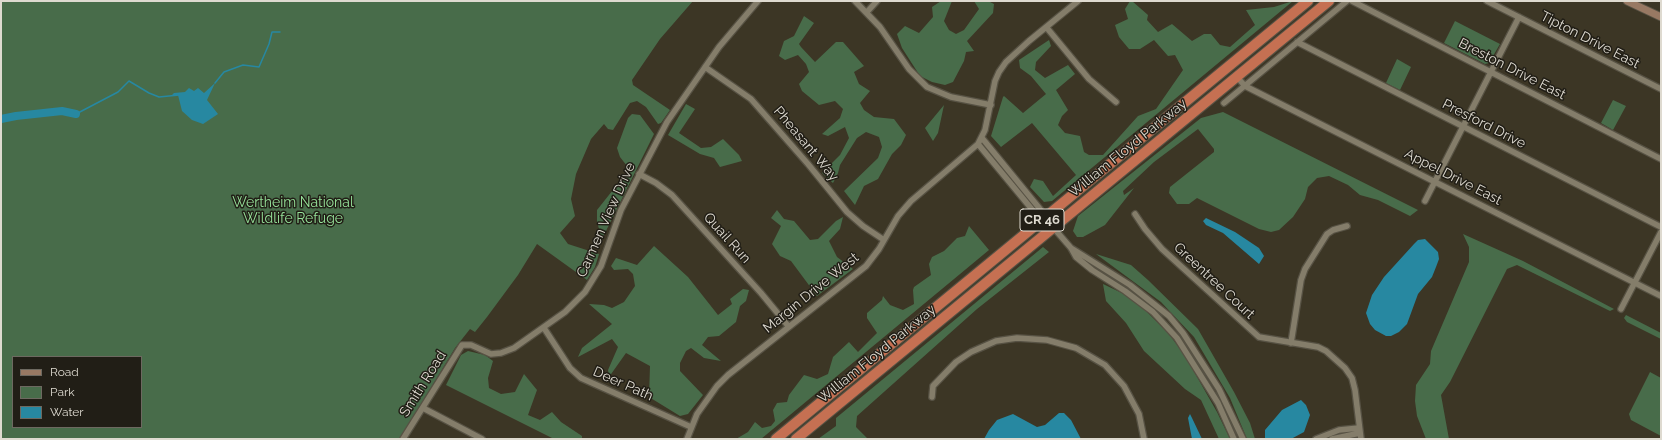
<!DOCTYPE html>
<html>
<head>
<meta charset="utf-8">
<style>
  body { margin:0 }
  #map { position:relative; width:1662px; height:440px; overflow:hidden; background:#3c3625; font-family:Raleway,sans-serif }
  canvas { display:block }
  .frame { position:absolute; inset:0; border:2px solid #dedad0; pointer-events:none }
  .legend { position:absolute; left:12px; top:356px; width:130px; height:72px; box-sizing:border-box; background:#211e16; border:1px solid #6d6960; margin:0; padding:5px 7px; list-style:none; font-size:12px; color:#dedad0 }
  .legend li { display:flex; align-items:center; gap:8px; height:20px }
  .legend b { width:20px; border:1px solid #6d6960 }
</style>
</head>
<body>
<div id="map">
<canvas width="1662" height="440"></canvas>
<div class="frame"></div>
<ul class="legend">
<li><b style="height:5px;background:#987963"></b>Road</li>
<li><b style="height:11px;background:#486c4a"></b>Park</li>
<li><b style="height:11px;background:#2788a1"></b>Water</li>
</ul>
</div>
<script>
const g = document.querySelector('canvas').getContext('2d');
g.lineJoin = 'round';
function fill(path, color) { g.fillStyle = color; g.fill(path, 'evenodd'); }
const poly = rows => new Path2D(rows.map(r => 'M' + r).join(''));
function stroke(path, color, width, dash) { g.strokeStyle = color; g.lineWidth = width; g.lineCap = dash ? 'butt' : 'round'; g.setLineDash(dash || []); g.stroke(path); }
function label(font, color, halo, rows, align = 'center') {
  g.font = font + ' Raleway,sans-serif'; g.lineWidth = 3; g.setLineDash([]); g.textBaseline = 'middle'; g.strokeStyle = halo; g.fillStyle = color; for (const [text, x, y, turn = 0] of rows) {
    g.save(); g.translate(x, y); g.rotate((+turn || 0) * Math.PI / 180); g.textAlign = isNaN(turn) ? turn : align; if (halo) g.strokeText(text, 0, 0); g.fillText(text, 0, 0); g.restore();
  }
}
const green = poly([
  [1,1,693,1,660,39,632,80,633,85,670,110,661,123,658,124,646,107,637,101,630,103,613,130,608,129,604,124,591,139,576,174,571,199,575,216,560,233,568,244,599,254,595,267,587,280,537,244,518,275,487,317,475,332,470,329,455,348,400,439,1,439],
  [13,357,141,357,141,427,13,427],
  [941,1,952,1,944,21,949,30,956,34,964,30,979,9,974,1,988,1,994,4,993,13,967,41,974,51,966,52,964,61,953,82,945,85,932,82,920,76,902,48,897,34,905,26,919,33,933,17,932,7],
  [1130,1,1132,1,1148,15,1147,20,1158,32,1172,24,1192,41,1204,34,1211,34,1220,45,1230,47,1255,25,1246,10,1274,7,1293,1,1052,201,1044,202,1030,187,1034,179,1043,181,1053,196,1076,175,1032,123,1001,147,991,136,1003,97,1004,96,1023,113,1046,94,1031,76,1020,68,1019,60,1049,40,1051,46,1036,62,1035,70,1045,78,1068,65,1075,74,1056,90,1068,110,1062,116,1058,125,1065,133,1080,136,1084,152,1089,155,1103,155,1138,116,1156,109,1183,70,1175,55,1168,56,1154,40,1140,49,1129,49,1119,37,1115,25,1128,19,1125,9],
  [804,16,814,23,799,44,801,47,815,62,836,42,843,42,864,66,854,72,859,84,870,91,860,103,864,110,874,117,894,119,906,135,901,145,892,154,878,179,864,186,855,205,844,191,878,158,882,147,879,137,866,132,857,138,840,165,838,173,833,183,822,173,840,155,849,138,845,127,828,136,822,134,840,118,843,109,835,101,819,105,802,91,799,84,809,72,806,64,798,55,785,60,779,56,784,41,794,36],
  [1455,21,1500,44,1489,63,1485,64,1444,43],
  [1397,59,1411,67,1400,90,1386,83],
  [1613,100,1626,106,1613,130,1601,123],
  [686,104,695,109,679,133,701,148,711,147,723,139,739,155,742,161,720,167,714,158,700,154,668,135],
  [944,105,938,133,933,141,925,128],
  [1223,112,1418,210,1410,216,1378,200,1360,195,1348,185,1329,176,1317,178,1308,187,1305,199,1293,217,1279,230,1271,232,1259,229,1197,198,1189,204,1177,204,1169,193,1170,187,1214,152,1214,149,1198,129,1154,162,1123,191,1124,195,1134,188,1105,225,1083,237,1077,237,1073,231,1078,216,1201,118],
  [632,114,640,115,654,134,602,239,597,222,597,210,628,171,627,166,620,157,617,148,628,118],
  [777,210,784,219,794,221,810,240,818,239,836,221,843,217,840,229,829,241,837,257,853,269,817,296,791,261,780,256,772,244,781,226,771,218],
  [969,226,989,250,761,439,736,439,748,432,755,422,762,428,771,426,775,421,773,410,777,403,787,402,789,395,804,375,817,379,828,374,833,357,849,342,858,352,877,333,867,318,867,313,882,300,883,296,890,305,903,310,914,304,913,290,914,287,931,275,929,264,932,257,944,251,957,238,965,236],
  [1463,234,1523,261,1614,309,1610,311,1517,265,1507,269,1450,382,1441,395,1449,439,1426,439,1417,416,1415,401,1416,385,1430,364,1431,351,1469,262,1469,247],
  [654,246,688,277,718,315,732,304,730,299,743,289,749,290,746,301,740,306,736,322,719,336,708,337,702,345,721,361,704,358,691,348,686,351,680,363,680,371,703,395,688,414,680,416,649,397,650,366,626,353,609,377,608,370,618,347,612,339,578,357,582,348,612,324,589,304,604,305,612,308,624,302,635,286,633,274,628,269,614,270,611,266,616,258,637,265],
  [1043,247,1049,252,977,309,857,416,856,427,868,439,818,439,836,426,836,418],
  [1096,254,1131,265,1148,280,1198,329,1234,392,1250,423,1255,439,1247,439,1230,398,1194,337,1161,302],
  [1103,284,1124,294,1141,306,1168,333,1184,354,1217,412,1230,439,1219,439,1201,400,1185,389,1144,351,1126,323,1106,301],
  [1626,315,1661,333,1661,339,1627,322,1624,318],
  [468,351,485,355,493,361,488,378,489,388,501,394,515,392,524,374,537,390,528,415,540,420,552,412,561,422,582,436,582,439,554,439,446,385,461,355],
  [1650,372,1661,378,1661,436,1631,420,1629,414]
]);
const water = poly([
  [215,83,207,100,218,114,203,124,192,120,182,111,178,95,171,96,174,93,185,92,189,88,194,91,198,88,204,93],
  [1206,218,1235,232,1259,248,1264,256,1259,264,1223,233,1206,225,1203,221],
  [1425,239,1438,252,1439,259,1436,267,1432,277,1418,294,1407,324,1399,332,1391,336,1386,336,1375,330,1370,324,1366,313,1372,295,1384,277,1414,244,1418,240],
  [1301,400,1306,405,1310,415,1304,432,1291,439,1265,439,1265,430,1282,410],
  [1059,413,1064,413,1071,420,1081,439,984,439,989,430,997,420,1013,414,1037,427,1045,425],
  [1190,414,1192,418,1202,439,1192,439,1188,418]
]);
const stream = poly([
  [215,83,224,72,243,65,259,67,269,44,272,32,280,32],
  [76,114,118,92,129,81,149,93,159,97,179,95]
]);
const river = poly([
  [1,119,16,116,62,111,76,114]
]);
const street = poly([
  [855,1,880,27,909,69,927,87,951,97,991,105],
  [1352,1,1661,159],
  [1487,1,1661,89],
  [867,12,877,1],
  [1047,28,1089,79,1116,102],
  [1297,42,1661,227],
  [705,67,751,99,808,164,847,212,863,226,884,240],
  [1237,77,1245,86,1661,296],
  [1224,103,1347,1],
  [982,138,1040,209,1045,218,1071,248,1076,257,1092,270,1125,291,1153,312,1177,338,1218,403,1234,439],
  [978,144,1035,213,1044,218],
  [639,174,656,183,672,195,761,293,789,327],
  [1425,201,1519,17],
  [1135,214,1145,229,1162,249,1259,337,1318,347,1326,351,1345,368,1352,378,1355,390,1361,439],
  [1071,248,1130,285,1169,316,1183,333,1219,389,1243,439],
  [1621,309,1661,232],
  [544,328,570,368,581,378,691,427],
  [1291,343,1301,280,1305,269,1327,234,1333,230,1347,226],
  [932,397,933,386,956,362,971,352,996,341,1017,338,1047,340,1076,348,1105,365,1124,386,1139,414,1144,439],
  [423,408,482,439],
  [403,439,462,345,471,345,491,354,501,353,514,348,565,312,585,292,601,266,621,210,667,122,719,47,758,1],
  [687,439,697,414,717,386,728,375,866,266,879,249,898,216,911,201,978,144,985,130,995,81,999,72,1006,62,1029,41,1078,1],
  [1316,439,1339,430,1359,428],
  [1332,439,1360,433]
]);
const secondary = poly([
  [1627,1,1661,17]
]);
const highway = poly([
  [776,439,1308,1],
  [796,439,1329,1]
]);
const shields = [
  [1042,220,44]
];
const shieldNames = [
  ["CR 46",1042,220]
];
const streetNames = [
  ["Tipton Drive East",1590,40,27],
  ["Breston Drive East",1512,69,27],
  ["Presford Drive",1484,124,27],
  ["Pheasant Way",806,144,50],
  ["William Floyd Parkway",1128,148,-39],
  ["Appel Drive East",1453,177,27],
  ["Carmen View Drive",606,220,-66],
  ["Quail Run",727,238,48],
  ["Greentree Court",1214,281,43],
  ["Margin Drive West",811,293,-39],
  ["William Floyd Parkway",877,354,-39],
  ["Smith Road",423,384,-58],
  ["Deer Path",623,384,24]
];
const parkNames = [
  ["Wertheim National",293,203],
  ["Wildlife Refuge",293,219]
];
fill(green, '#486c4a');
fill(water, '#2788a1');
stroke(stream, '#2788a1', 1.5);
stroke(river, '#2788a1', 8);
stroke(street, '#575244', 8);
stroke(secondary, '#575244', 9);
stroke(highway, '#575244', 12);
stroke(street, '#847d6a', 5.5);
stroke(secondary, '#987963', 7);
stroke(highway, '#c57052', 10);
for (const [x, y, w] of shields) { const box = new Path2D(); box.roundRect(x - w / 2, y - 11, w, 22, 3); g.fillStyle = '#211e16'; g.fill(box); stroke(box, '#dedad0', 1); }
label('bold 13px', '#dedad0', null, shieldNames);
label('14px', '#dedad0', '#211e16', streetNames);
label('14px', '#96e29a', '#211e16', parkNames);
</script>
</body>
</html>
